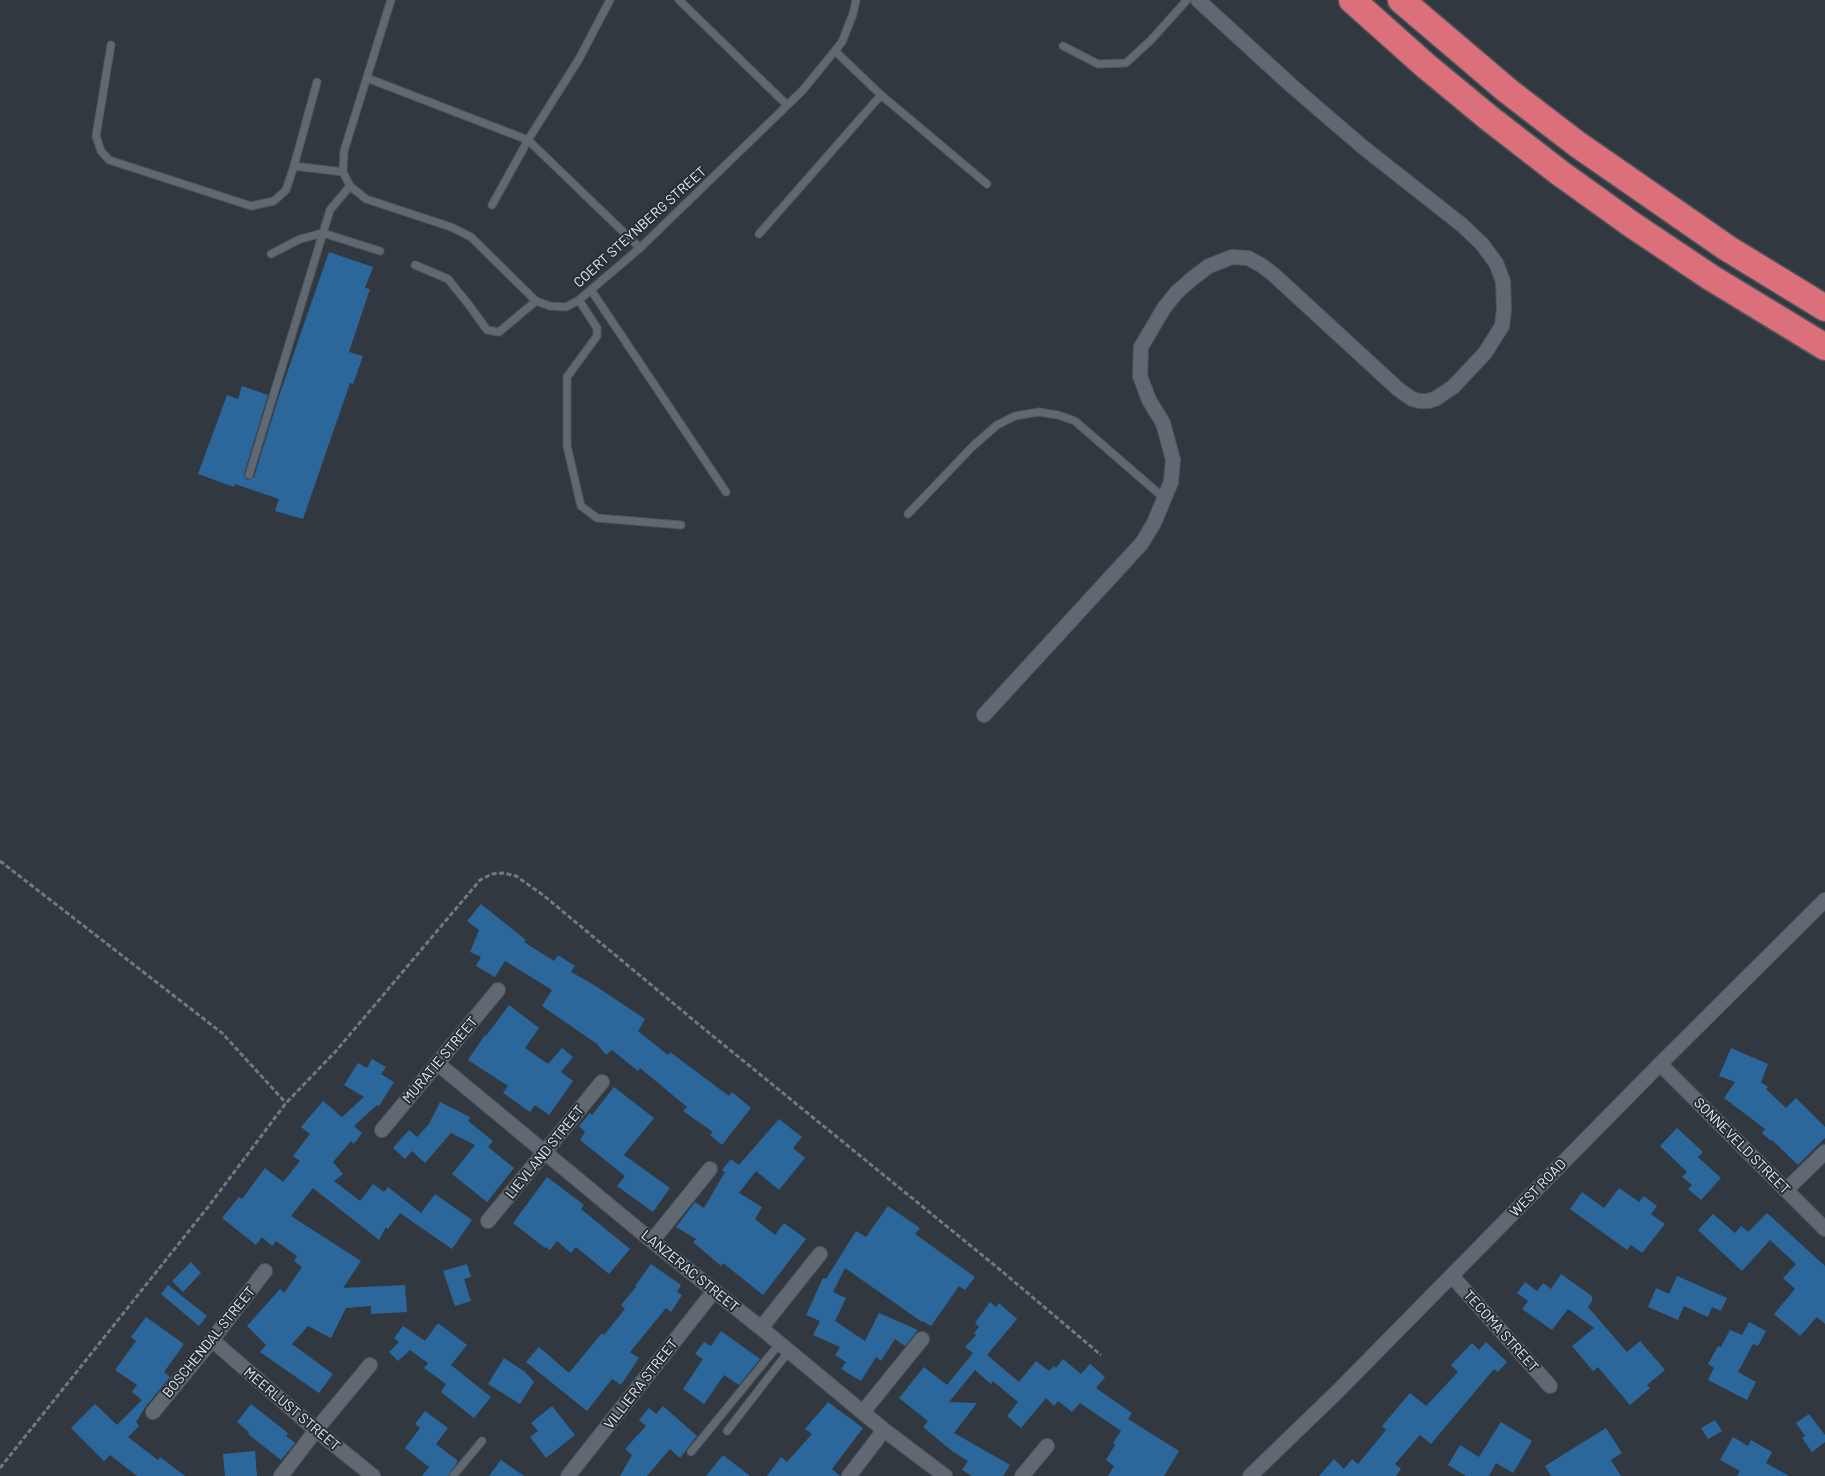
<!DOCTYPE html>
<html>
<head>
<meta charset="utf-8">
<style>
  body { margin:0 }
  canvas { display:block; background:#313840 }
</style>
</head>
<body>
<canvas width="1825" height="1476"></canvas>
<script>
const g = document.querySelector('canvas').getContext('2d');
g.lineJoin = 'round';
function fill(path, color) { g.fillStyle = color; g.fill(path, 'evenodd'); }
const poly = rows => new Path2D(rows.map(r => 'M' + r).join(''));
function stroke(path, color, width, dash) { g.strokeStyle = color; g.lineWidth = width; g.lineCap = dash ? 'butt' : 'round'; g.setLineDash(dash || []); g.stroke(path); }
function label(font, color, halo, rows, align = 'center') {
  g.font = font + ' Barlow,sans-serif'; g.lineWidth = 4; g.setLineDash([]); g.textBaseline = 'middle'; g.strokeStyle = halo; g.fillStyle = color; for (const [text, x, y, turn = 0] of rows) {
    g.save(); g.translate(x, y); g.rotate((+turn || 0) * Math.PI / 180); g.textAlign = isNaN(turn) ? turn : align; if (halo) g.strokeText(text, 0, 0); g.fillText(text, 0, 0); g.restore();
  }
}
const building = poly([
  [329,252,373,267,365,288,370,289,349,352,363,356,353,384,350,383,303,519,275,511,279,499,235,484,234,487,198,474,227,395,238,399,242,386,268,395,244,474,245,478,248,480,254,477,278,399],
  [481,904,526,940,524,942,554,961,558,955,575,966,571,972,594,985,645,1019,638,1031,668,1055,670,1052,729,1096,732,1092,751,1108,722,1145,710,1135,713,1132,683,1111,687,1107,640,1068,638,1071,612,1050,606,1055,597,1044,542,1006,552,990,505,961,495,977,476,966,481,957,470,952,479,930,467,921],
  [509,1005,539,1028,525,1048,548,1064,562,1048,573,1057,561,1072,573,1081,549,1115,535,1105,530,1112,503,1093,508,1086,468,1060,485,1035,486,1036],
  [1731,1048,1768,1064,1761,1082,1768,1087,1766,1089,1786,1108,1796,1098,1825,1127,1825,1138,1798,1165,1772,1140,1771,1141,1762,1133,1765,1129,1724,1098,1735,1082,1719,1076],
  [372,1059,386,1067,381,1074,394,1082,379,1106,377,1105,354,1126,362,1133,354,1144,351,1141,333,1162,343,1174,334,1181,360,1201,373,1184,384,1192,388,1187,421,1213,435,1194,472,1220,452,1249,400,1213,388,1229,386,1227,379,1240,313,1188,291,1216,361,1261,343,1288,405,1285,407,1312,371,1314,371,1306,346,1308,331,1338,308,1326,292,1344,333,1374,319,1393,260,1352,266,1345,247,1326,280,1289,284,1293,302,1267,294,1261,297,1256,276,1241,272,1246,262,1237,256,1245,222,1218,239,1197,242,1199,265,1168,283,1182,300,1161,293,1156,310,1134,301,1127,323,1101,342,1117,364,1097,344,1085,358,1063,367,1068],
  [614,1087,654,1118,624,1155,670,1188,653,1212,617,1186,625,1176,580,1140,585,1132,579,1126,590,1113,592,1115],
  [440,1102,470,1117,468,1121,493,1141,488,1147,514,1168,487,1202,452,1174,475,1145,451,1133,425,1163,412,1151,405,1159,393,1148,409,1130,417,1137,429,1124],
  [779,1119,802,1137,793,1148,805,1158,779,1190,756,1171,739,1193,762,1207,755,1219,775,1235,784,1223,806,1239,763,1295,723,1263,721,1266,693,1242,696,1239,676,1227,695,1202,704,1208,725,1172,722,1170,731,1159,739,1165],
  [1677,1128,1703,1152,1698,1157,1721,1178,1701,1200,1688,1189,1692,1185,1682,1177,1687,1172,1660,1146],
  [547,1177,584,1205,581,1209,630,1249,609,1274,576,1247,571,1253,557,1241,550,1250,546,1247,545,1248,513,1223],
  [1619,1188,1639,1202,1644,1196,1657,1206,1651,1214,1665,1224,1642,1253,1631,1245,1627,1250,1570,1209,1582,1192,1604,1208],
  [888,1206,920,1228,915,1234,975,1277,965,1290,959,1286,931,1326,923,1321,922,1322,845,1268,833,1292,846,1298,835,1321,865,1341,879,1313,918,1330,905,1346,895,1339,881,1361,876,1357,861,1381,841,1369,846,1362,835,1355,840,1347,813,1335,820,1321,806,1315,823,1278,826,1279,856,1231,866,1237],
  [1767,1213,1825,1266,1825,1324,1817,1317,1800,1336,1774,1314,1795,1289,1783,1278,1796,1264,1770,1240,1742,1271,1698,1230,1713,1214,1735,1233,1741,1226,1748,1232],
  [191,1262,201,1273,183,1292,172,1281],
  [467,1264,471,1277,464,1279,471,1301,455,1306,443,1271],
  [651,1264,681,1285,677,1292,682,1295,671,1312,666,1308,630,1352,639,1358,621,1385,612,1379,587,1411,526,1362,539,1347,569,1373,602,1333,604,1335,625,1309,621,1305,636,1287,635,1286],
  [1561,1274,1592,1296,1592,1301,1588,1307,1627,1352,1640,1341,1665,1370,1647,1385,1650,1388,1630,1405,1598,1367,1593,1371,1572,1346,1594,1328,1568,1309,1552,1330,1522,1309,1528,1301,1517,1293,1525,1282,1537,1291,1543,1283,1551,1289],
  [1677,1276,1727,1298,1721,1311,1712,1307,1708,1317,1684,1306,1678,1320,1648,1307,1656,1288,1669,1294],
  [168,1285,207,1316,199,1326,161,1294],
  [990,1302,996,1307,999,1303,1017,1319,987,1355,1019,1382,1036,1361,1049,1371,1054,1366,1056,1368,1063,1359,1081,1374,1090,1364,1105,1377,1096,1388,1132,1413,1128,1419,1179,1451,1164,1476,1108,1476,1114,1466,1106,1460,1115,1445,1113,1443,1121,1431,1080,1403,1072,1412,1058,1401,1054,1406,1046,1398,1021,1428,1007,1416,1018,1402,993,1381,991,1384,975,1370,949,1402,977,1403,954,1433,1010,1465,1003,1476,972,1476,962,1470,968,1461,952,1451,923,1427,928,1421,899,1398,924,1367,947,1385,973,1353,965,1347,976,1335,974,1333,979,1327,975,1323],
  [146,1317,184,1344,164,1372,170,1377,146,1406,136,1422,139,1426,128,1437,158,1460,160,1457,185,1476,137,1476,110,1455,104,1461,71,1428,95,1404,117,1425,142,1400,132,1392,137,1385,115,1370,136,1341,131,1337],
  [1749,1322,1766,1331,1758,1346,1753,1344,1738,1372,1756,1382,1747,1400,1708,1380,1714,1368,1708,1364,1718,1346,1721,1347,1730,1330,1742,1335],
  [438,1323,467,1345,451,1365,491,1397,474,1418,441,1392,446,1384,424,1368,428,1363,410,1350,398,1361,389,1352,399,1342,394,1338,403,1326,425,1341],
  [721,1331,760,1359,739,1385,724,1375,704,1404,683,1389,703,1359,695,1354,704,1342,711,1346],
  [1486,1342,1507,1362,1498,1372,1494,1369,1431,1444,1420,1435,1395,1464,1401,1469,1396,1476,1319,1476,1334,1459,1344,1469,1352,1459,1358,1464,1386,1430,1382,1426,1410,1393,1426,1406,1458,1372,1451,1365,1472,1343,1479,1350],
  [504,1358,525,1372,534,1382,520,1404,488,1384],
  [828,1402,863,1428,832,1469,840,1476,767,1476,781,1457,787,1462,812,1434,805,1429],
  [251,1404,288,1433,286,1436,295,1443,281,1460,248,1434,249,1432,237,1422],
  [552,1406,575,1435,546,1458,530,1437,538,1431,531,1423],
  [663,1406,697,1436,680,1458,670,1449,647,1476,620,1476,632,1455,625,1449,646,1426,639,1420,649,1408,656,1414],
  [425,1411,448,1428,436,1444,458,1461,448,1476,422,1476,429,1467,405,1448,420,1428,415,1424],
  [1809,1414,1825,1435,1825,1442,1812,1452,1802,1438,1805,1436,1796,1423],
  [1715,1420,1722,1431,1708,1439,1701,1428],
  [1501,1422,1532,1441,1513,1473,1496,1463,1489,1476,1466,1476,1448,1465,1460,1445,1479,1457],
  [1606,1428,1622,1453,1611,1460,1621,1476,1551,1476,1545,1466],
  [1733,1437,1748,1446,1751,1440,1772,1452,1766,1463,1789,1476,1737,1476,1740,1471,1720,1460],
  [255,1451,257,1476,225,1476,223,1454],
  [723,1455,750,1476,706,1476],
  [501,1460,524,1476,489,1476]
]);
const path = poly([
  [0,861,222,1033,286,1103],
  [0,1468,208,1207,286,1103,336,1051,480,880,492,874,503,873,516,876,543,895,703,1028,998,1268,1101,1355]
]);
const lane = poly([
  [391,0,344,151,343,172,350,186,366,199,451,227,471,237,536,301,550,306,566,307,579,300,640,248,803,90,842,42,853,14,856,0],
  [679,0,787,105],
  [111,45,96,136,101,151,109,160,251,206,274,201,286,190,294,166,343,172],
  [1063,46,1098,64,1126,63,1151,40,1187,0],
  [835,51,881,95,987,184],
  [367,78,528,140,640,248],
  [294,166,317,82],
  [492,205,528,140,579,59,610,0],
  [759,234,881,95],
  [271,254,300,239,323,233,380,251],
  [415,265,448,279,469,305,487,330,499,332,536,301],
  [591,290,726,492],
  [579,300,597,328,597,336,567,377,567,446,581,506,597,518,681,525],
  [249,475,330,210,350,186],
  [908,514,973,446,997,425,1015,416,1039,412,1058,415,1075,421,1165,499],
  [727,1431,789,1351],
  [691,1452,780,1343],
  [453,1476,482,1441]
]);
const street = poly([
  [984,715,1142,543,1154,523,1171,482,1173,460,1163,423,1149,400,1140,376,1141,347,1164,308,1177,292,1193,278,1209,266,1232,257,1248,258,1261,265,1273,274,1398,389,1412,399,1420,401,1428,401,1435,399,1453,387,1485,353,1502,326,1504,310,1503,281,1496,263,1482,244,1462,225,1364,148,1293,87,1198,0],
  [437,1063,652,1241,761,1328,884,1430,945,1476],
  [1660,1064,1825,1229],
  [382,1130,498,990],
  [1786,1190,1825,1152],
  [488,1221,602,1082],
  [652,1241,710,1169],
  [1452,1276,1550,1386],
  [761,1328,820,1254],
  [212,1340,316,1430,373,1476],
  [153,1412,212,1340,265,1271],
  [863,1412,922,1339],
  [281,1476,316,1430,370,1365],
  [568,1476,714,1291],
  [849,1476,884,1430],
  [1022,1476,1047,1446],
  [1250,1476,1337,1392,1660,1064,1825,900]
]);
const highway = poly([
  [1352,0,1426,66,1489,118,1560,173,1631,224,1710,277,1825,347],
  [1401,0,1508,91,1577,144,1727,248,1825,308]
]);
const streetNames = [
  ["COERT STEYNBERG STREET",640,227,-42],
  ["MURATIE STREET",440,1060,-50],
  ["SONNEVELD STREET",1742,1146,45],
  ["LIEVLAND STREET",545,1152,-51],
  ["WEST ROAD",1538,1188,-46],
  ["LANZERAC STREET",690,1271,39],
  ["TECOMA STREET",1501,1331,48],
  ["BOSCHENDAL STREET",209,1342,-51],
  ["VILLIERA STREET",641,1384,-52],
  ["MEERLUST STREET",292,1409,40]
];
fill(building, '#2b679b');
stroke(lane, '#50565c', 9);
stroke(street, '#50565c', 16);
stroke(highway, '#50565c', 29);
stroke(path, '#72787f', 3, [5, 2.5]);
stroke(lane, '#606871', 7);
stroke(street, '#606871', 14);
stroke(highway, '#db707b', 26);
label('14px', '#ebeff4', '#272e35', streetNames);
</script>
</body>
</html>
